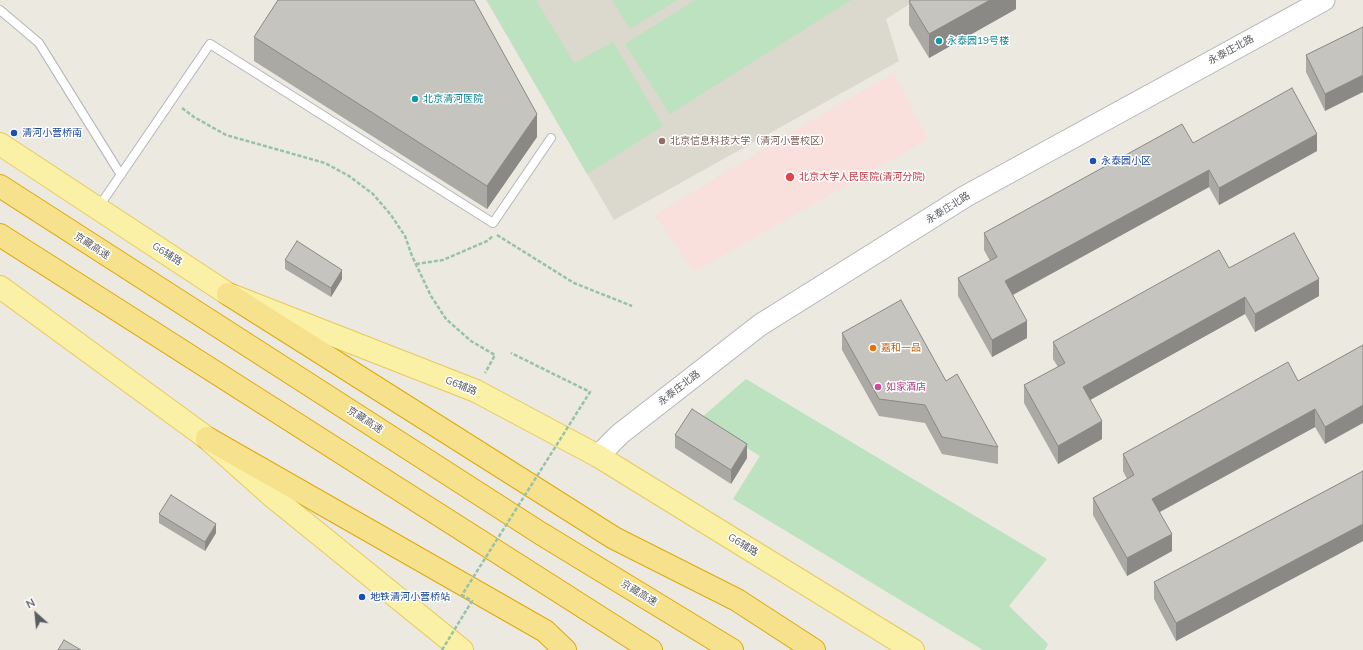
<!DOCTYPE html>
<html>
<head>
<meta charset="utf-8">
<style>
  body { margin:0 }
  #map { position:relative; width:1363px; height:650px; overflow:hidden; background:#ebe9e0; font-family:Mulish,sans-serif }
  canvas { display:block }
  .north { position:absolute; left:16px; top:594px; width:40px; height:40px; -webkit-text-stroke:3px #fff; paint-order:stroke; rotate:333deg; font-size:11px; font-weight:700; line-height:16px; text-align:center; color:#595c60 }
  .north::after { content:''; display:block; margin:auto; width:14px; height:18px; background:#595c60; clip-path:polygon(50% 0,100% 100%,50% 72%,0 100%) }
</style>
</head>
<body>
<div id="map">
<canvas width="1363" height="650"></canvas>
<div class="north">N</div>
</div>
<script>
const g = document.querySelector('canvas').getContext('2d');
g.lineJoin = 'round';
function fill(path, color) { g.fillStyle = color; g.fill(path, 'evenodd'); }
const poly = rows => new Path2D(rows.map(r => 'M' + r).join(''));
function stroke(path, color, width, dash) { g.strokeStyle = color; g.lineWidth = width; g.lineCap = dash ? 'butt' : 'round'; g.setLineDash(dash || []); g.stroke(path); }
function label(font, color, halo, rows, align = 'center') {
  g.font = font + ' Mulish,"Noto Sans SC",sans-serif'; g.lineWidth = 3; g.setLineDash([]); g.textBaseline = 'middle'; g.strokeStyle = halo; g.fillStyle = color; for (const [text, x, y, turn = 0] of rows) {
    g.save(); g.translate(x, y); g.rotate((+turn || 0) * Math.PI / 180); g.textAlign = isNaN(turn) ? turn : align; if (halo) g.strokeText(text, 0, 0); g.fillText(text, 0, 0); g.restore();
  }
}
const education = poly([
  [486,0,916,0,886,19,899,61,614,220]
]);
const medical = poly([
  [894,73,928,139,694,272,655,215,807,123]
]);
const green = poly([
  [487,0,536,0,574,63,613,42,663,126,587,174],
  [612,0,677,0,630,29],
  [695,0,851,0,670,114,625,44],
  [746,379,1047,559,1009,606,1048,644,1045,650,983,650,733,499,760,456,700,419]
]);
const path = poly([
  [182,108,194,117,226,135,325,163,349,176,373,194,391,215,405,236,412,256,431,296,446,319,471,341,495,355,485,373],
  [497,235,574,283,632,306],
  [416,264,443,260,487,241,493,236]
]);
const service = poly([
  [0,10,39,43,121,175],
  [98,208,210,44,493,223,551,138]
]);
const tertiary = poly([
  [598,456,620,434,760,325,966,196,1324,0]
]);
const primary = poly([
  [0,144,228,294,476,391,598,456,913,650],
  [0,287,207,438,273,497,462,650]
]);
const motorway = poly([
  [0,186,540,533,732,650],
  [0,235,651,650],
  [228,294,614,538,737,600,814,650],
  [207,438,545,631,565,650]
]);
const pathBridge = poly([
  [442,650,472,601,462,595,590,392,511,353]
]);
const wall = poly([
  [1016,0,1016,9,929,58,909,25,909,1],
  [1363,27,1325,111,1306,72,1306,55],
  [254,37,537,137,487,209,254,61],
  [1193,143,1317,151,1219,205,1209,187,1013,295,1027,338,992,357,958,296,958,278,990,261,984,250,984,233],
  [285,260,342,279,331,297,285,269],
  [1229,268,1319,296,1255,332,1245,314,1090,400,1102,439,1058,464,1024,403,1024,385,1058,367,1053,359,1053,342],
  [842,333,946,381,998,447,998,464,942,454,925,423,879,416,842,350],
  [1363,345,1325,444,1315,427,1160,512,1172,551,1127,576,1093,515,1093,498,1127,479,1123,471,1123,454,1298,381],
  [675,435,747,458,731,484,675,448],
  [1363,471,1363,541,1176,641,1154,599,1154,582],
  [159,514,216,533,205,551,159,523]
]);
const shadedWall = poly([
  [990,0,1016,0,1016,9,929,58,929,34],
  [1363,75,1363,92,1325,111,1325,94],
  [537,114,537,137,487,209,487,186],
  [1317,134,1317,151,1219,205,1219,188],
  [1209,170,1209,187,1005,299,1005,281],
  [342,270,342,279,331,297,331,288],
  [1319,279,1319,296,1255,332,1255,314],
  [1245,297,1245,314,1083,404,1083,387],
  [1027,321,1027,338,992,357,992,340],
  [1363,405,1363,423,1325,444,1325,427],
  [1315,409,1315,427,1152,516,1152,499],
  [1102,421,1102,439,1058,464,1058,446],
  [747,444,747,458,731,484,731,470],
  [216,524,216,533,205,551,205,542],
  [1363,524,1363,541,1176,641,1176,623],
  [1172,534,1172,551,1127,576,1127,558]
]);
const building = poly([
  [278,0,474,0,537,114,487,186,254,37,278,0],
  [911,0,990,0,929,34,909,1,911,0],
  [1363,27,1363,75,1325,94,1306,55,1363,27],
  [1292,88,1317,134,1219,188,1209,170,1005,281,1027,321,992,340,958,278,997,257,984,233,1182,124,1193,143,1292,88],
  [1294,233,1319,279,1255,314,1245,297,1083,387,1102,421,1058,446,1024,385,1065,363,1053,342,1219,250,1229,268,1294,233],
  [297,241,342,270,331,288,285,260,297,241],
  [901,300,946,381,957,374,998,447,942,437,925,405,879,399,842,333,901,300],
  [1363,345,1363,405,1325,427,1315,409,1152,499,1172,534,1127,558,1093,498,1134,475,1123,454,1288,362,1298,381,1363,345],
  [692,409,747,444,731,470,675,435,692,409],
  [1363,471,1363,524,1176,623,1154,582,1363,471],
  [171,495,216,524,205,542,159,514,171,495],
  [64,640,81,650,58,650,64,640]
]);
const markers = [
  [939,41,4,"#0f9aa8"],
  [415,99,4,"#0f9aa8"],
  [14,133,4,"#1a4fb4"],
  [662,141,4,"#8d6e63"],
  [1093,161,4,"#1a4fb4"],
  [790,177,5,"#e0444e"],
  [873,348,4,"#e8710a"],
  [878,387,4,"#d1479c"],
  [362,597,4,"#1a4fb4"]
];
const cultureNames = [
  ["永泰园19号楼",947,41],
  ["北京清河医院",423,99]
];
const streetNames = [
  ["永泰庄北路",1231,50,-28],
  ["永泰庄北路",948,208,-32],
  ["京藏高速",92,246,33],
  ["G6辅路",167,254,33],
  ["G6辅路",461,386,22],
  ["永泰庄北路",679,388,-38],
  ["京藏高速",365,420,33],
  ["G6辅路",743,545,32],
  ["京藏高速",639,593,31]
];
const transitNames = [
  ["清河小营桥南",22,133],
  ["永泰园小区",1101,161],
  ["地铁清河小营桥站",370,597]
];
const educationNames = [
  ["北京信息科技大学（清河小营校区）",670,141]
];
const healthNames = [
  ["北京大学人民医院(清河分院)",799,177]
];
const foodNames = [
  ["嘉和一品",881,348]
];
const hotelNames = [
  ["如家酒店",886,387]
];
fill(education, '#dbd8ce');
fill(medical, '#f9e0dc');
fill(green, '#bde2bf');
stroke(service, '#b3b6ba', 10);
stroke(tertiary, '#b3b6ba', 23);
stroke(primary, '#e9c95c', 24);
stroke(motorway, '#dfa90c', 24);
stroke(path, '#97c2a6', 2.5, [4, 2]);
stroke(service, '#fff', 8);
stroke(tertiary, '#fff', 21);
stroke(primary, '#faf1a6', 22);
stroke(motorway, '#f6e18c', 22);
stroke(pathBridge, '#97c2a6', 2.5, [4, 2]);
fill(wall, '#aaa9a3');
fill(shadedWall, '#8b8985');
fill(building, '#c6c4be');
stroke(building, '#8b8985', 1);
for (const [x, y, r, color] of markers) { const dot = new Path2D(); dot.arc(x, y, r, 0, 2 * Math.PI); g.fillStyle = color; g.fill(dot); stroke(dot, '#fff', 1.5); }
label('10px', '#0d838f', '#fff', cultureNames, 'left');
label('10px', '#595c60', '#fff', streetNames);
label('10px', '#164399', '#fff', transitNames, 'left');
label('10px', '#785e54', '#fff', educationNames, 'left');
label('10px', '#be3a42', '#fff', healthNames, 'left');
label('10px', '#c56008', '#fff', foodNames, 'left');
label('10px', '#b23c85', '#fff', hotelNames, 'left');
</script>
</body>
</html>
